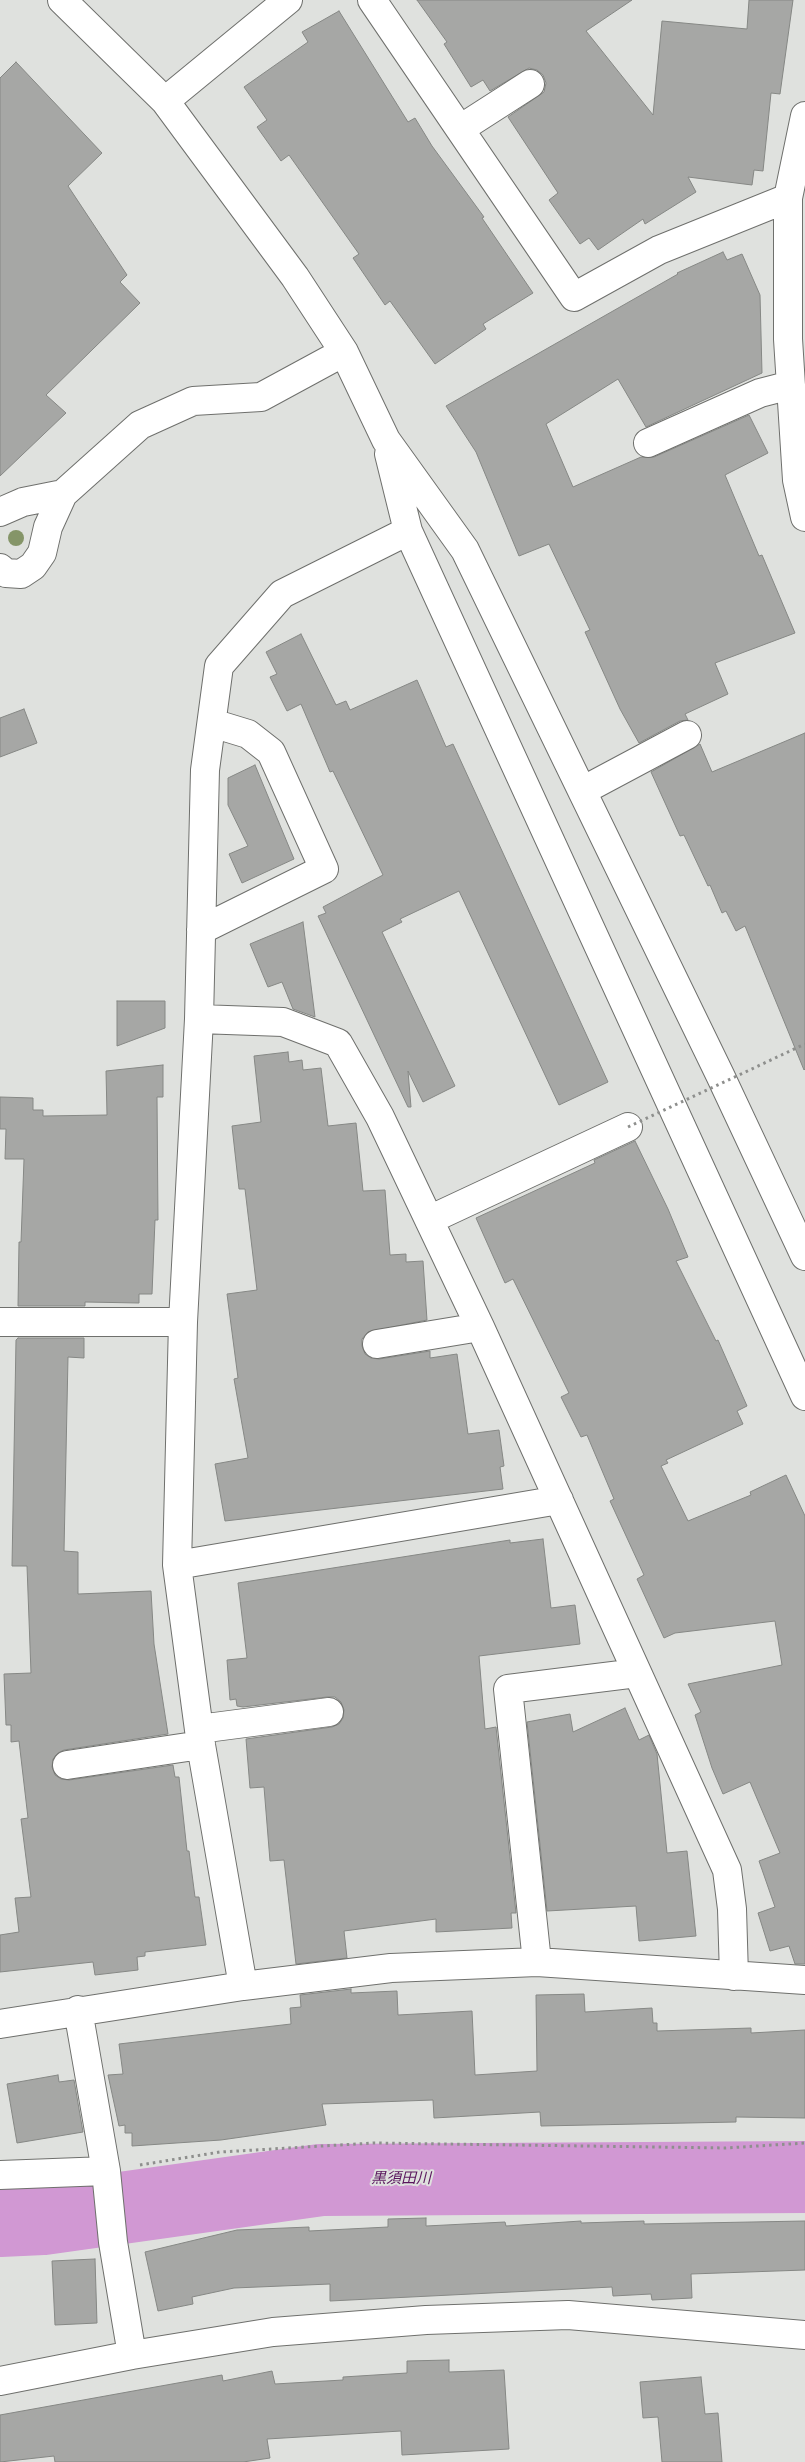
<!DOCTYPE html>
<html>
<head>
<meta charset="utf-8">
<style>
  body { margin:0 }
  canvas { display:block; background:#dfe1de }
</style>
</head>
<body>
<canvas width="805" height="2462"></canvas>
<script>
const g = document.querySelector('canvas').getContext('2d');
g.lineJoin = 'round';
const poly = rows => new Path2D(rows.map(r => 'M' + r).join(''));
function stroke(path, color, width, dash) { g.strokeStyle = color; g.lineWidth = width; g.lineCap = dash ? 'butt' : 'round'; g.setLineDash(dash || []); g.stroke(path); }
function fill(path, color) { g.fillStyle = color; g.fill(path, 'evenodd'); }
function label(font, color, halo, rows, align = 'center') {
  g.font = font + ' Overpass,"Noto Sans JP",sans-serif'; g.lineWidth = 4; g.setLineDash([]); g.textBaseline = 'middle'; g.strokeStyle = halo; g.fillStyle = color; for (const [text, x, y, turn = 0] of rows) {
    g.save(); g.translate(x, y); g.rotate((+turn || 0) * Math.PI / 180); g.textAlign = isNaN(turn) ? turn : align; if (halo) g.strokeText(text, 0, 0); g.fillText(text, 0, 0); g.restore();
  }
}
const river = poly([
  [0,2221,43,2219,321,2180,805,2177]
]);
const building = poly([
  [417,0,632,0,586,31,653,115,662,21,747,29,749,0,793,0,780,94,771,93,763,171,754,170,752,185,688,177,696,192,645,224,643,219,598,250,589,238,580,244,549,200,558,193,508,117,544,92,546,83,543,75,537,70,529,68,490,91,483,80,471,87,444,44,447,42,417,0],
  [339,11,408,122,415,118,432,146,484,217,482,218,533,293,483,324,486,329,435,364,390,301,385,305,353,258,359,254,289,155,281,161,257,127,267,120,244,87,308,42,302,32,339,11],
  [16,62,102,153,68,186,127,275,120,282,140,303,46,395,66,413,0,476,0,78,16,62],
  [723,252,727,260,742,254,760,295,762,373,646,427,618,379,546,424,573,487,641,457,654,457,749,415,768,453,725,475,759,556,762,555,795,633,715,663,728,694,685,714,688,720,680,721,639,743,620,709,585,632,590,630,549,544,519,556,476,452,446,406,678,274,677,273,723,252],
  [301,634,336,705,346,701,350,710,417,680,446,747,453,744,608,1082,559,1105,459,891,400,919,402,922,382,932,455,1086,423,1102,408,1071,411,1107,408,1107,318,916,326,913,323,907,383,875,333,771,330,772,301,704,287,711,270,677,277,674,266,652,301,634],
  [24,709,37,743,0,757,0,718,24,709],
  [805,733,805,1069,804,1070,745,926,736,931,726,911,722,913,710,885,708,886,684,835,680,836,651,772,700,744,712,772,805,733],
  [255,765,294,859,242,883,229,854,248,846,228,805,228,778,255,765],
  [303,922,315,1017,293,1009,282,982,268,987,250,944,303,922],
  [117,1001,165,1001,165,1028,117,1046,117,1001],
  [288,1052,289,1062,302,1060,303,1070,321,1068,328,1126,356,1123,363,1191,385,1190,390,1255,406,1254,406,1262,423,1261,427,1320,368,1332,362,1339,362,1346,365,1354,371,1358,379,1359,430,1351,430,1358,457,1354,468,1434,499,1430,504,1466,500,1467,503,1489,225,1521,215,1464,248,1458,234,1379,238,1378,227,1294,257,1290,245,1189,239,1189,232,1126,261,1122,254,1056,288,1052],
  [163,1065,163,1097,157,1097,158,1220,155,1220,152,1294,139,1294,139,1303,85,1302,85,1306,18,1306,19,1242,21,1242,24,1159,5,1159,6,1129,0,1129,0,1097,33,1098,33,1110,43,1110,43,1116,107,1115,106,1071,163,1065],
  [635,1141,668,1209,688,1257,676,1261,716,1341,718,1340,747,1406,737,1411,743,1424,666,1460,668,1463,661,1466,688,1521,751,1495,750,1492,786,1475,805,1516,805,1964,795,1964,789,1946,770,1951,758,1913,775,1907,759,1861,780,1853,750,1782,723,1794,712,1768,695,1715,701,1712,688,1684,782,1665,775,1621,675,1633,664,1638,637,1579,644,1575,610,1501,614,1499,587,1435,581,1437,561,1397,569,1393,513,1279,505,1283,476,1218,595,1163,594,1160,635,1141],
  [18,1338,84,1338,84,1358,68,1357,64,1551,78,1552,78,1594,151,1591,154,1644,168,1734,64,1750,58,1753,53,1759,52,1767,55,1775,61,1779,69,1780,173,1765,175,1777,179,1777,187,1851,189,1851,195,1897,199,1897,206,1945,145,1952,145,1956,137,1957,138,1970,95,1975,93,1962,0,1972,0,1935,19,1932,15,1898,31,1897,21,1819,28,1818,19,1741,11,1742,11,1725,6,1725,4,1674,31,1673,27,1566,12,1566,16,1340,18,1338],
  [543,1539,551,1608,575,1605,580,1644,479,1656,485,1729,496,1727,516,1913,511,1913,512,1928,436,1932,436,1919,344,1931,347,1958,296,1964,284,1860,270,1861,264,1787,250,1788,246,1739,332,1727,339,1724,343,1718,344,1710,341,1702,335,1697,327,1697,243,1707,237,1706,236,1699,230,1700,227,1660,247,1658,238,1583,510,1540,510,1543,543,1539],
  [625,1708,639,1740,649,1735,657,1754,667,1853,687,1851,696,1936,639,1941,636,1906,547,1911,527,1722,570,1714,573,1732,625,1708],
  [351,1989,351,1993,397,1991,398,2015,472,2011,475,2075,537,2071,536,1995,584,1994,585,2012,652,2008,653,2023,657,2023,657,2031,751,2028,751,2033,805,2030,805,2118,736,2117,736,2122,541,2126,540,2112,434,2118,433,2100,322,2104,326,2125,221,2140,132,2146,132,2133,125,2133,125,2125,119,2126,108,2075,123,2074,119,2044,291,2024,290,2008,301,2007,300,1995,351,1989],
  [58,2075,59,2082,74,2080,83,2132,17,2143,7,2084,58,2075],
  [426,2218,426,2226,505,2222,506,2226,581,2221,581,2223,644,2221,644,2224,805,2221,805,2270,691,2274,692,2298,652,2300,651,2294,613,2296,612,2287,330,2301,330,2284,234,2288,192,2297,193,2304,158,2311,145,2252,237,2230,309,2227,309,2231,388,2227,388,2219,426,2218],
  [95,2259,97,2323,55,2325,52,2261,95,2259],
  [449,2360,449,2372,504,2370,509,2449,402,2455,401,2431,267,2439,270,2458,243,2462,55,2462,54,2456,0,2462,0,2415,222,2375,223,2381,272,2371,275,2384,343,2380,343,2377,407,2373,407,2361,449,2360],
  [701,2377,705,2414,718,2413,722,2462,662,2462,658,2417,643,2418,640,2382,701,2377]
]);
const path = poly([
  [140,2165,220,2152,374,2143,726,2148,805,2143]
]);
const minor = poly([
  [62,0,165,101,295,277,344,352,386,440,465,550,720,1075,805,1256],
  [372,0,574,297,659,250,788,198],
  [165,101,288,0],
  [805,116,788,198,788,339,797,480,805,517],
  [460,129,530,84],
  [648,443,760,393,791,385],
  [389,454,408,531,805,1396],
  [0,512,23,502,63,494],
  [0,568,6,573,21,574,33,566,42,553,48,527,63,494,140,425,193,401,261,397,344,352],
  [582,791,687,735],
  [201,930,324,869,271,752,248,734,212,723],
  [199,1019,283,1022,338,1043,380,1117,480,1327,727,1870,732,1909,734,1976],
  [429,1220,628,1127],
  [0,1322,183,1322],
  [377,1344,480,1327],
  [177,1565,559,1500],
  [199,1729,329,1712],
  [67,1765,201,1745],
  [537,1962,508,1689,637,1673],
  [243,1986,201,1745,177,1565,183,1322,199,1019,205,770,219,666,282,594,408,531],
  [78,2010,106,2171,113,2242,132,2355],
  [0,2024,243,1986,391,1968,537,1962,805,1980],
  [0,2175,106,2171],
  [0,2381,132,2355,273,2332,426,2320,568,2315,805,2335]
]);
const pathBridge = poly([
  [628,1127,805,1044]
]);
const trees = [
  [16,538]
];
const waterNames = [
  ["黒須田川",401,2180]
];
stroke(river, '#d198d3', 72);
fill(building, '#a6a7a5');
stroke(building, '#868885', 1);
stroke(minor, '#6f706d', 30);
stroke(path, '#8e8f8d', 3, [2.5, 4]);
stroke(minor, '#fff', 28);
stroke(pathBridge, '#8e8f8d', 3, [2.5, 4]);
g.fillStyle = '#859568';
for (const [x, y] of trees) { g.beginPath(); g.arc(x, y, 8, 0, 2 * Math.PI); g.fill(); }
label('italic 15px', '#59155d', '#dfe1de', waterNames);
</script>
</body>
</html>
